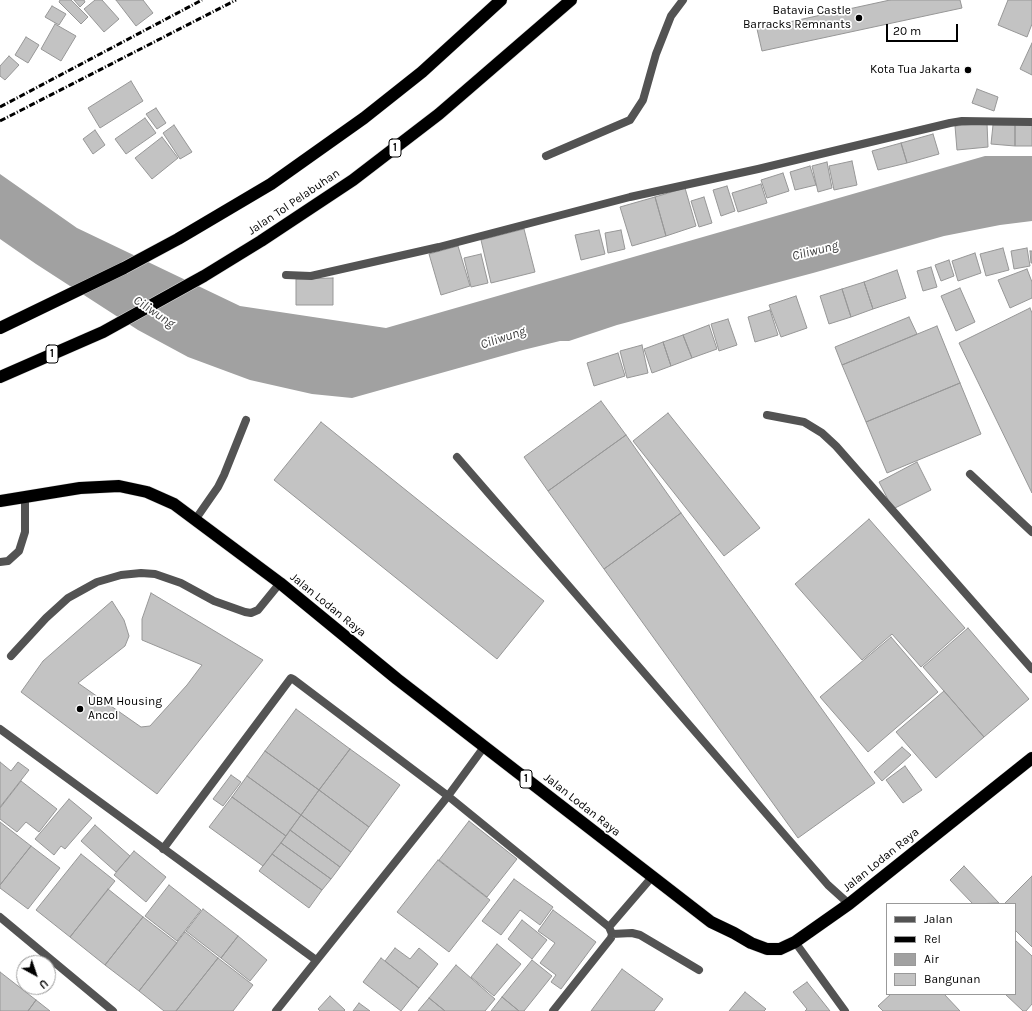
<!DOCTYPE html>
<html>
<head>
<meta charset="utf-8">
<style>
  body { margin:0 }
  #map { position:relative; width:1032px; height:1011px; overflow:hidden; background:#fff; font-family:Karla,sans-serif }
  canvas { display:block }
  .legend { position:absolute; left:886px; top:903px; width:130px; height:92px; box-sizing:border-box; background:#fff; border:1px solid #999; margin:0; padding:5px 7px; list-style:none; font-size:12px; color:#000 }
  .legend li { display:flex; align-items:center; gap:8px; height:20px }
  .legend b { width:20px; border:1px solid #999 }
  .north { position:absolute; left:16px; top:955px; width:40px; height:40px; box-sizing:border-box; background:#fff; border:1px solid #999; border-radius:50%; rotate:140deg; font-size:11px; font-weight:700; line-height:16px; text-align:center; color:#000 }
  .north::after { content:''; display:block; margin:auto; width:14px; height:18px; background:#000; clip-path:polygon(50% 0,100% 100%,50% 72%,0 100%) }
  .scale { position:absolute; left:886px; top:24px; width:72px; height:18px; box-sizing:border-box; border:2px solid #000; border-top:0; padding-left:5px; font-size:12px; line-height:14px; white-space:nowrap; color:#000; -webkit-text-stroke:3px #fff; paint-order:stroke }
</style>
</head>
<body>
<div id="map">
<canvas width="1032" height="1011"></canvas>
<ul class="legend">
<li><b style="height:5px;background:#535353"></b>Jalan</li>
<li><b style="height:5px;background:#000"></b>Rel</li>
<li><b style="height:11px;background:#a1a1a1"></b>Air</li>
<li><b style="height:11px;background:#c3c3c3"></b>Bangunan</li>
</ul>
<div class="north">U</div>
<div class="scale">20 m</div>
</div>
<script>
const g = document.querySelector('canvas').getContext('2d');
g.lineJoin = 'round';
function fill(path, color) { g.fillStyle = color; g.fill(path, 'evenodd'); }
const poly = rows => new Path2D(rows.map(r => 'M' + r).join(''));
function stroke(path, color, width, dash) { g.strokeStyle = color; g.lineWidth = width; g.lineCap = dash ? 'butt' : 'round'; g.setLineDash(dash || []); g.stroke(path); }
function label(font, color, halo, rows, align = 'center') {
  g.font = font + ' Karla,sans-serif'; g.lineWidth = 3.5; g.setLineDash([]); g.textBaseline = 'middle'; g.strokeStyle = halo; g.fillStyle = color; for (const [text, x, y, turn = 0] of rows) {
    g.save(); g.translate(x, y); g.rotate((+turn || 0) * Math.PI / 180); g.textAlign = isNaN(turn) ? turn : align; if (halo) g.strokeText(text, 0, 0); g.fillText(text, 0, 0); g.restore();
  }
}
const water = poly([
  [985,156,1032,156,1032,221,1000,225,944,236,813,273,617,325,569,341,560,341,523,350,352,398,312,394,250,380,188,357,138,330,36,264,0,239,0,174,77,228,240,306,386,328]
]);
const building = poly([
  [60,0,71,0,88,17,81,24,59,2,60,0],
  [74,0,84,0,85,2,80,7,74,0],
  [95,0,102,0,119,19,104,32,84,9,95,0],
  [116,0,143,0,153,13,136,26,116,0],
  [890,0,960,0,962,8,762,51,757,29,890,0],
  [1008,0,1032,0,1032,24,1027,37,998,25,1008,0],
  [52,6,66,14,59,25,45,17,52,6],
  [55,24,76,36,61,61,41,49,55,24],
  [26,37,39,45,28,63,15,55,26,37],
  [1032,43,1032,75,1020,69,1032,43],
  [9,56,19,65,5,80,0,76,0,66,9,56],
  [131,81,143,101,100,128,88,108,131,81],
  [977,89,998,97,994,111,972,103,977,89],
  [156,108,166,123,157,129,146,114,156,108],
  [145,118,156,133,126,154,115,139,145,118],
  [987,123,988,147,957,150,955,126,987,123],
  [174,125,192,152,180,159,163,133,174,125],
  [993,125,1015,125,1015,146,991,144,993,125],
  [1015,125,1032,125,1032,146,1015,146,1015,125],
  [95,130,105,145,93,154,83,139,95,130],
  [933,134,939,154,907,163,901,143,933,134],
  [162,137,178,158,152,179,135,158,162,137],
  [901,143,907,163,878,170,872,151,901,143],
  [852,161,857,185,834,190,829,166,852,161],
  [827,162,832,188,818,192,812,166,827,162],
  [810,166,816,185,795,190,790,172,810,166],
  [783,173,789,191,767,198,761,180,783,173],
  [761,184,767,203,738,212,732,193,761,184],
  [727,186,735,211,721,216,713,190,727,186],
  [685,188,696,226,666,236,655,197,685,188],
  [655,197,666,236,632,246,620,207,655,197],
  [704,197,712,223,699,227,691,201,704,197],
  [524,229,535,272,491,283,481,240,524,229],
  [599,230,605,254,581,260,575,235,599,230],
  [621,230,625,249,608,253,605,233,621,230],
  [458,246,470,286,441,295,429,254,458,246],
  [1003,248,1009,270,986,276,980,254,1003,248],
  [1027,248,1030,266,1014,269,1011,251,1027,248],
  [1030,251,1032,251,1032,263,1031,263,1030,251],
  [975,253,981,273,958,281,952,261,975,253],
  [481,254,488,283,471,287,464,258,481,254],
  [949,260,954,276,941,281,935,265,949,260],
  [931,267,937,287,923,291,917,271,931,267],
  [1027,269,1032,282,1032,298,1010,308,998,280,1027,269],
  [897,270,906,298,873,309,864,282,897,270],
  [333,278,333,305,296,305,296,279,333,278],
  [864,282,873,309,851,317,842,289,864,282],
  [960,288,975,322,956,331,941,296,960,288],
  [842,289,851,317,829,324,820,296,842,289],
  [796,296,807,328,781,337,769,305,796,296],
  [1030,308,1032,313,1032,493,959,343,1030,308],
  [770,310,778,335,755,342,748,317,770,310],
  [909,317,917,334,842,365,835,347,909,317],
  [728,319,737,345,719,351,711,324,728,319],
  [709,325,717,349,692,358,683,335,709,325],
  [937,326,960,383,866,422,842,365,937,326],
  [683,335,692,358,671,366,663,342,683,335],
  [663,342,671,366,652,373,644,349,663,342],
  [642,345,648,373,627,378,620,351,642,345],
  [618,353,625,376,594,386,587,363,618,353],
  [960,383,981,434,887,473,866,422,960,383],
  [601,401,626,435,548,491,524,457,601,401],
  [668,413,760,528,724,556,633,441,668,413],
  [321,422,544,601,497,659,274,480,321,422],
  [626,435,681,513,604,569,548,491,626,435],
  [917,462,931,490,893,509,879,482,917,462],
  [681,513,875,783,798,838,604,569,681,513],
  [869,519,965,628,921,667,892,634,862,660,795,584,869,519],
  [151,593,263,660,157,794,21,692,43,661,112,601,124,620,129,636,125,646,78,683,141,727,150,726,187,685,202,665,142,640,142,619,151,593],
  [968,628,1029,699,984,737,923,667,968,628],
  [891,637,938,692,868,752,820,697,891,637],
  [944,691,984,737,936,778,896,732,944,691],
  [296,709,350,749,319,790,265,751,296,709],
  [902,747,911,755,882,781,874,772,902,747],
  [350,749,400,785,369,827,319,790,350,749],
  [265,751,319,790,301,815,247,776,265,751],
  [0,762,11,771,18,762,29,770,0,807,0,762],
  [905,766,922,790,903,803,886,780,905,766],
  [231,775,241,782,223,806,213,799,231,775],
  [247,776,301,815,286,836,232,797,247,776],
  [21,781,57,809,39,832,26,822,17,832,0,819,0,808,21,781],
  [319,790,369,827,351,852,301,815,319,790],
  [232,797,286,836,263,866,209,827,232,797],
  [69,799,92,818,65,849,61,846,54,855,35,839,69,799],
  [301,815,351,852,340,867,290,830,301,815],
  [469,821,517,859,487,897,439,860,469,821],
  [0,822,31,846,0,885,0,822],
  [95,825,130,856,116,872,81,841,95,825],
  [290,830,340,867,331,879,281,843,290,830],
  [281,843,331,879,322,890,272,854,281,843],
  [31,846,60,868,28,909,0,888,0,885,31,846],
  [134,851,166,877,146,902,114,875,134,851],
  [81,854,115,881,70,937,36,910,81,854],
  [272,854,322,890,309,908,259,871,272,854],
  [438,860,490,900,449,952,397,912,438,860],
  [964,866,999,903,973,904,950,880,964,866],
  [1032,876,1032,947,1015,930,1015,904,1004,904,1032,876],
  [514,879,553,907,540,925,520,910,501,935,482,921,514,879],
  [169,885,201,910,177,941,145,916,169,885],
  [108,889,143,917,105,965,70,937,108,889],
  [203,909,238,936,221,958,186,931,203,909],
  [553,910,596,942,561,989,551,982,556,975,540,963,555,943,538,931,553,910],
  [143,917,177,943,139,991,105,965,143,917],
  [522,920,547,940,532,959,508,939,522,920],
  [185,932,218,958,176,1011,164,1011,139,991,185,932],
  [238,936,267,960,250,981,221,958,238,936],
  [1015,940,1032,956,1032,1004,1026,1011,1023,1011,1005,994,1015,994,1015,940],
  [497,944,521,964,494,996,471,977,497,944],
  [395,948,410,959,419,948,438,964,419,988,385,961,395,948],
  [218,958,253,985,233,1011,176,1011,218,958],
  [381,958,419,988,401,1011,363,982,381,958],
  [532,960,552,976,524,1011,519,1011,502,997,532,960],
  [456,965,495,999,485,1011,445,1011,429,998,456,965],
  [622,969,663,999,654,1011,591,1011,622,969],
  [0,972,36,1000,28,1011,0,1011,0,972],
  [807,982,830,1011,805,1011,807,1009,793,992,807,982],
  [745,992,766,1009,764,1011,729,1011,745,992],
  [891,994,944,994,960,1011,883,1011,878,1006,891,994],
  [330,996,345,1010,344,1011,320,1011,318,1009,330,996],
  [502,997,519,1011,491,1011,502,997],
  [429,998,445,1011,418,1011,429,998],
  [36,1000,50,1011,28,1011,36,1000],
  [359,1003,370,1011,353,1011,359,1003]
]);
const lane = poly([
  [546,156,630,120,643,100,656,54,671,16,683,0],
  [767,415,804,422,822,433,836,446,1032,669],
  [457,457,828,885,849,904],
  [970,474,1032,532],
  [195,520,218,487,224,475,246,420],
  [0,562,8,561,19,551,25,532,25,497],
  [11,656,46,618,68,598,97,582,121,575,141,573,155,574,181,583,214,601,245,612,251,613,258,610,280,583],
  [0,729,316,960],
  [484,747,448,796,609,927,612,934,611,938,553,1011],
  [163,849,291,678,293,679,448,796,276,1011],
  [0,917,113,1011],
  [609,927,652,877],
  [612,934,632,933,640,935,699,970]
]);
const street = poly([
  [286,275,311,276,439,247,630,197,758,169,950,123,962,121,1032,122],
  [795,942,845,1011]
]);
const highway = poly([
  [0,328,124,268,178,239,271,184,364,118,422,72,501,0],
  [0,377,103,332,204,276,261,241,353,180,439,114,571,0],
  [0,501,80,488,119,486,147,492,174,504,280,583,397,679,711,922,734,933,751,943,767,949,780,949,795,942,849,904,1032,758]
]);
const rail = poly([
  [0,107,202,0],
  [0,121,236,0]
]);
const markers = [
  [859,18,4,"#000"],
  [968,70,4,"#000"],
  [80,709,4,"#000"]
];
const shields = [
  [395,148,12],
  [52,354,12],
  [526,779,12]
];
const shieldNames = [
  ["1",395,148],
  ["1",52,354],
  ["1",526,779]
];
const poiNames = [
  ["Batavia Castle",851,11],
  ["Barracks Remnants",851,25],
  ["Kota Tua Jakarta",960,70],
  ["UBM Housing",88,702,"left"],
  ["Ancol",88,716,"left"]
];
const streetNames = [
  ["Jalan Tol Pelabuhan",294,202,-34],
  ["Jalan Lodan Raya",328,605,39],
  ["Jalan Lodan Raya",582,805,38],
  ["Jalan Lodan Raya",881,860,-39]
];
const waterNames = [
  ["Ciliwung",815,251,-14],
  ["Ciliwung",154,312,34],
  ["Ciliwung",503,338,-18]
];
fill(water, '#a1a1a1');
fill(building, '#c3c3c3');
stroke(building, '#979797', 1);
stroke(highway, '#dbdbdb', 13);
stroke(lane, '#535353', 8);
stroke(street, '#535353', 8);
stroke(highway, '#000', 12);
stroke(rail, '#000', 3, [6, 2, 1, 2]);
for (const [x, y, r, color] of markers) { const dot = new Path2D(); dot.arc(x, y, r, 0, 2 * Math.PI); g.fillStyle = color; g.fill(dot); stroke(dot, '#fff', 1.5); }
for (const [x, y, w] of shields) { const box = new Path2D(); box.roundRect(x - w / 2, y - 9, w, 18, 3); g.fillStyle = '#fff'; g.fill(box); stroke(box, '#000', 1); }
label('bold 11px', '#000', null, shieldNames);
label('12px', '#000', '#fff', poiNames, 'right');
label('12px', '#000', '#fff', streetNames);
label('italic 13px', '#424242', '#fff', waterNames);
</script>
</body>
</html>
